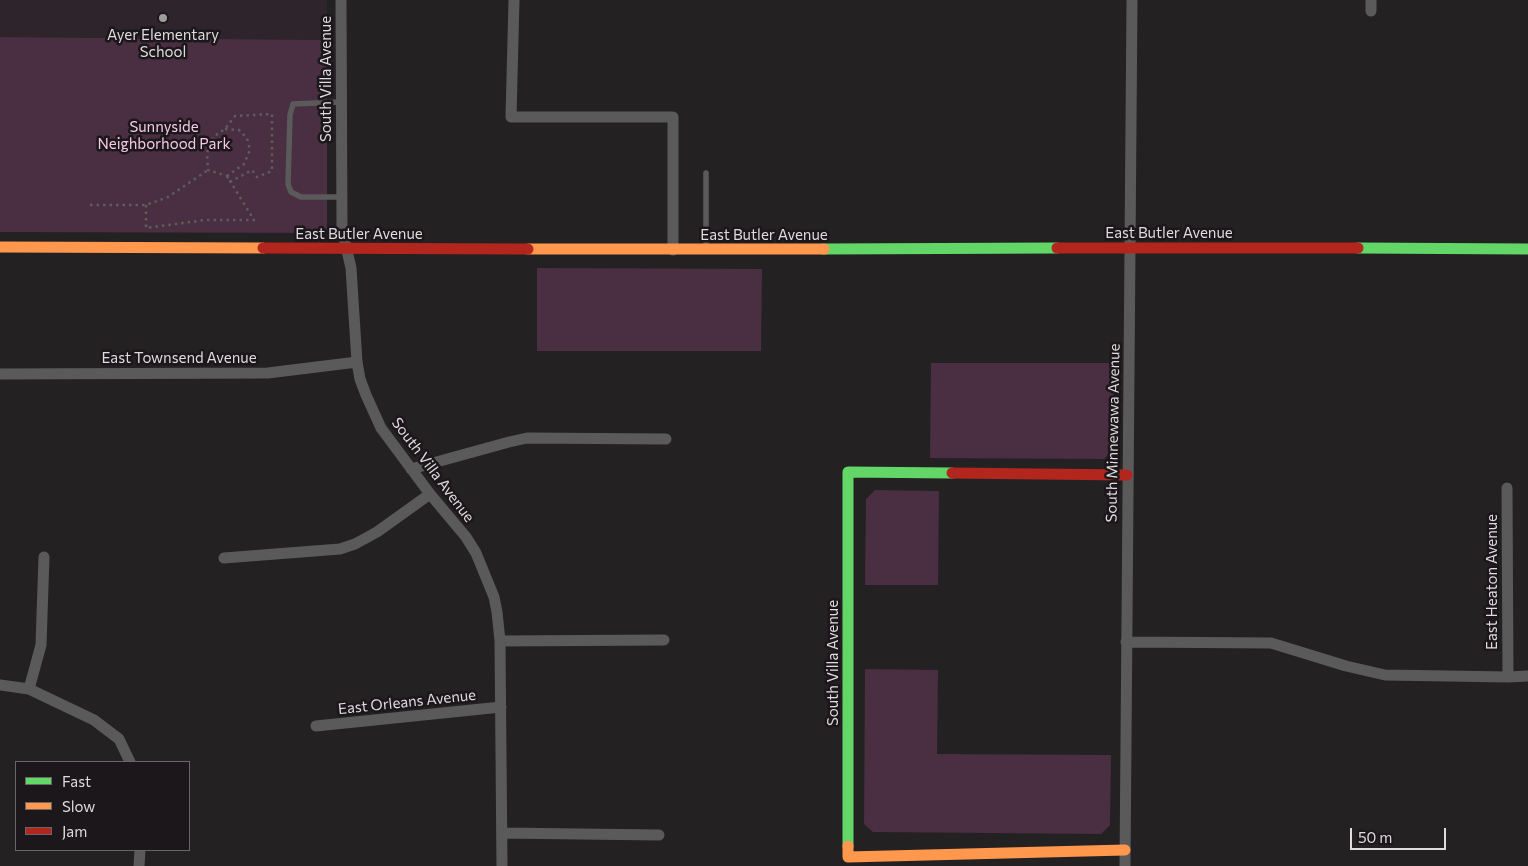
<!DOCTYPE html>
<html>
<head>
<meta charset="utf-8">
<style>
  body { margin:0 }
  #map { position:relative; width:1528px; height:866px; overflow:hidden; background:#242123; font-family:Commissioner,sans-serif }
  canvas { display:block }
  .legend { position:absolute; left:15px; top:761px; width:175px; height:90px; box-sizing:border-box; background:#1b171a; border:1px solid #696668; margin:0; padding:6px 9px; list-style:none; font-size:15px; color:#dfdcde }
  .legend li { display:flex; align-items:center; gap:10px; height:25px }
  .legend b { width:25px; border:1px solid #696668 }
  .scale { position:absolute; left:1350px; top:828px; width:96px; height:22px; box-sizing:border-box; border:2px solid #dfdcde; border-top:0; padding-left:6px; font-size:15px; line-height:18px; white-space:nowrap; color:#dfdcde; -webkit-text-stroke:4px #1b171a; paint-order:stroke }
</style>
</head>
<body>
<div id="map">
<canvas width="1528" height="866"></canvas>
<ul class="legend">
<li><b style="height:6px;background:#63d668"></b>Fast</li>
<li><b style="height:6px;background:#ff974d"></b>Slow</li>
<li><b style="height:6px;background:#b3261e"></b>Jam</li>
</ul>
<div class="scale">50 m</div>
</div>
<script>
const g = document.querySelector('canvas').getContext('2d');
g.lineJoin = 'round';
function fill(path, color) { g.fillStyle = color; g.fill(path, 'evenodd'); }
const poly = rows => new Path2D(rows.map(r => 'M' + r).join(''));
function stroke(path, color, width, dash) { g.strokeStyle = color; g.lineWidth = width; g.lineCap = dash ? 'butt' : 'round'; g.setLineDash(dash || []); g.stroke(path); }
function label(font, color, halo, rows, align = 'center') {
  g.font = font + ' Commissioner,sans-serif'; g.lineWidth = 5; g.setLineDash([]); g.textBaseline = 'middle'; g.strokeStyle = halo; g.fillStyle = color; for (const [text, x, y, turn = 0] of rows) {
    g.save(); g.translate(x, y); g.rotate((+turn || 0) * Math.PI / 180); g.textAlign = isNaN(turn) ? turn : align; if (halo) g.strokeText(text, 0, 0); g.fillText(text, 0, 0); g.restore();
  }
}
const built = poly([
  [0,0,327,0,327,40,0,37]
]);
const green = poly([
  [0,37,327,40,327,233,0,232],
  [537,268,762,269,761,351,537,351],
  [931,363,1114,363,1113,450,1104,459,930,458],
  [875,490,939,491,938,585,865,585,866,499],
  [865,669,938,670,937,754,1111,755,1110,825,1101,834,873,832,864,824]
]);
const path = poly([
  [225,129,239,130,247,138,250,150,244,164,227,176],
  [90,205,146,205,168,197,208,170],
  [146,205,146,228,205,220,254,220,227,176,208,170,207,153,213,137,225,129,235,116,272,114,272,171,257,177,252,170,230,182,227,176]
]);
const lane = poly([
  [341,102,293,104,290,115,288,184,291,192,301,197,342,197],
  [706,173,706,248]
]);
const street = poly([
  [341,0,342,229,351,268,357,362,360,379,366,395,381,428,430,494,466,537,476,553,494,597,497,612,500,641,502,866],
  [514,0,511,117,673,117,673,250],
  [1371,11,1371,0],
  [0,374,268,373,357,362],
  [411,469,509,442,527,438,666,439],
  [1507,488,1508,677],
  [44,557,41,645,29,689,94,720,119,739,130,762],
  [224,558,340,549,355,544,377,532,430,494],
  [500,641,664,640],
  [1126,642,1271,643,1346,666,1385,675,1508,677,1528,676],
  [0,685,29,689],
  [316,726,501,707],
  [502,833,659,835],
  [139,866,140,850],
  [1125,866,1132,0]
]);
const fast = poly([
  [1358,248,1528,249],
  [824,249,1057,248],
  [848,846,848,472,952,473]
]);
const slow = poly([
  [0,247,263,248],
  [528,249,824,249],
  [848,846,848,857,1125,850]
]);
const jam = poly([
  [263,248,528,249],
  [1057,248,1358,248],
  [952,473,1127,475]
]);
const markers = [
  [163,18,5,"#9e9b9d"]
];
const poiNames = [
  ["Ayer Elementary",163,35],
  ["School",163,52]
];
const streetNames = [
  ["South Villa Avenue",326,79,-90],
  ["East Butler Avenue",1169,233],
  ["East Butler Avenue",359,234],
  ["East Butler Avenue",764,235],
  ["East Townsend Avenue",179,358],
  ["South Minnewawa Avenue",1113,433,-89],
  ["South Villa Avenue",433,470,53],
  ["East Heaton Avenue",1492,582,-90],
  ["South Villa Avenue",833,663,-90],
  ["East Orleans Avenue",407,702,-6]
];
const parkNames = [
  ["Sunnyside",164,127],
  ["Neighborhood Park",164,144]
];
fill(built, '#2e242b');
fill(green, '#4a2e41');
stroke(path, '#5e5c5d', 2.5, [2.5, 4]);
stroke(lane, '#5b5a5b', 5.5);
stroke(street, '#5b5a5b', 11);
stroke(fast, '#63d668', 11);
stroke(slow, '#ff974d', 11);
stroke(jam, '#b3261e', 11);
for (const [x, y, r, color] of markers) { const dot = new Path2D(); dot.arc(x, y, r, 0, 2 * Math.PI); g.fillStyle = color; g.fill(dot); stroke(dot, '#1b171a', 2); }
label('15px', '#dfdcde', '#1b171a', poiNames);
label('15px', '#dfdcde', '#1b171a', streetNames);
label('15px', '#f7c8e7', '#1b171a', parkNames);
</script>
</body>
</html>
